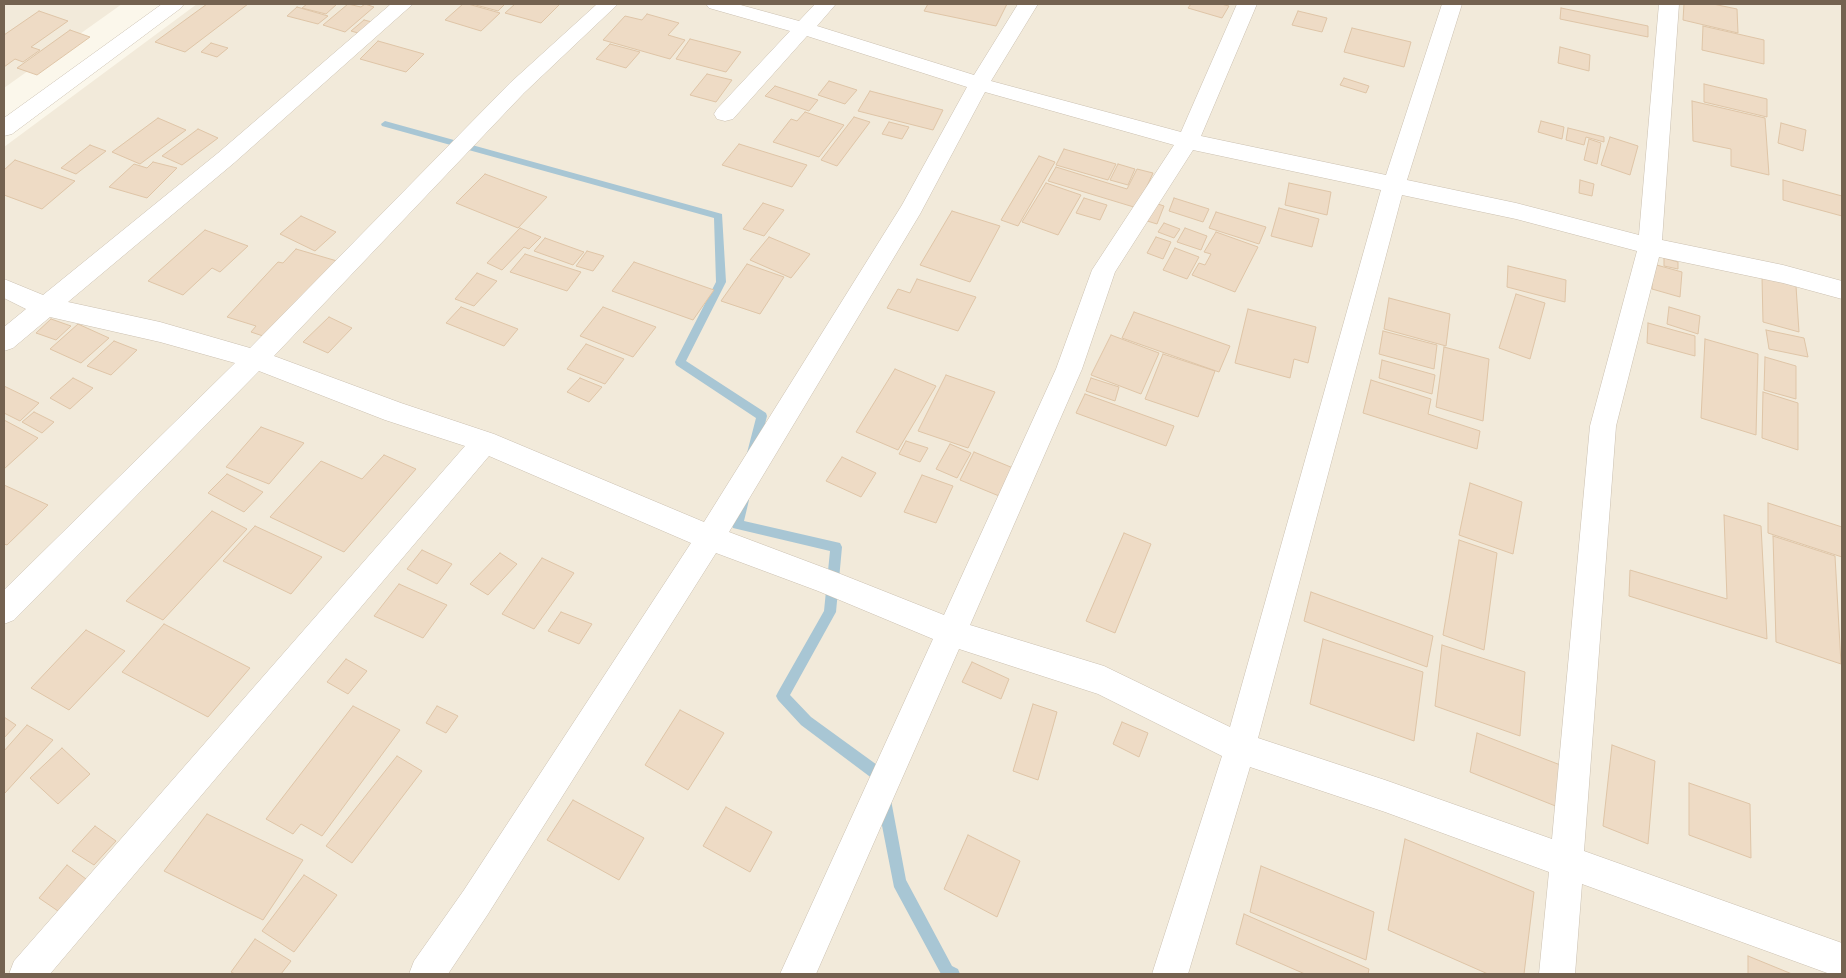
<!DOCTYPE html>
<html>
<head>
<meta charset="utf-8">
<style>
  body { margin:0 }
  #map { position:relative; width:1846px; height:978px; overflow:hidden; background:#fbf7eb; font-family:"Roboto Condensed",sans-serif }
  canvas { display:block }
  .frame { position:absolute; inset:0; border:5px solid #746250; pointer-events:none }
</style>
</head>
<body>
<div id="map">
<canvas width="1846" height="978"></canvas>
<div class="frame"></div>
</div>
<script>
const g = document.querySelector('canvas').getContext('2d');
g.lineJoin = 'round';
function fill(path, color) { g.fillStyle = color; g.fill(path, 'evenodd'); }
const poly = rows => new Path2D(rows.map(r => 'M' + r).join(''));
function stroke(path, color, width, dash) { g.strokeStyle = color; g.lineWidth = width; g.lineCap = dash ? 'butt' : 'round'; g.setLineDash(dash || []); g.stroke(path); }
const residential = poly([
  [4,4,122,4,4,88],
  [197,4,1842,4,1842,974,4,974,4,147]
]);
const stream = poly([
  [385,121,722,214,726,282,686,361,766,413,767,416,757,456,753,458,749,456,747,453,756,418,676,365,675,362,716,282,714,218,382,126,381,124,385,121],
  [743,495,747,497,749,500,744,521,840,543,842,547,836,612,790,695,811,717,884,770,887,782,885,787,880,789,875,787,873,779,801,725,778,700,776,696,778,692,824,611,830,551,733,528,731,524,737,500,739,497,743,495],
  [884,793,889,795,891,800,906,880,952,966,958,969,960,974,941,974,894,887,877,800,879,795,884,793]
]);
const building = poly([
  [207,4,248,4,185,52,155,42,207,4],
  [307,4,337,4,326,14,302,8,307,4],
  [348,4,361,7,365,4,374,7,345,32,323,25,348,4],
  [463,4,468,4,500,13,481,31,445,20,463,4],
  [472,4,505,4,498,11,472,4],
  [515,4,560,4,541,23,505,13,515,4],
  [928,4,1007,4,996,26,924,11,928,4],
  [1191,4,1221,4,1229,6,1222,18,1188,8,1191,4],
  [1684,4,1713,4,1737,9,1738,33,1683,20,1684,4],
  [297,7,328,16,318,24,287,16,297,7],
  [1561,8,1648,26,1648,37,1560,19,1561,8],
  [39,11,68,21,31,47,40,50,23,62,15,59,4,67,4,35,39,11],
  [1298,11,1327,18,1322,32,1292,25,1298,11],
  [647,14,679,23,668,35,685,40,670,59,603,40,625,16,642,20,647,14],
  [364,20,372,22,358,33,351,31,364,20],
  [1703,26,1764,40,1764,64,1702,50,1703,26],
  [1352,28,1411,42,1404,67,1344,52,1352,28],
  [70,30,90,37,37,75,17,68,70,30],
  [690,39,741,52,726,72,676,59,690,39],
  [378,41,424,54,406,72,360,59,378,41],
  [211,43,228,48,217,57,201,52,211,43],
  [610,44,640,52,626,68,596,59,610,44],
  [1560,47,1590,55,1589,71,1558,63,1560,47],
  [707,74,732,80,716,102,690,95,707,74],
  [1344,78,1369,86,1366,93,1340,85,1344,78],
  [829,81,857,90,845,104,818,95,829,81],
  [1704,84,1767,99,1767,117,1704,102,1704,84],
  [775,86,818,100,809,111,765,96,775,86],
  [870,91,943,110,933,130,858,111,870,91],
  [1692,101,1765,118,1769,175,1731,166,1731,149,1693,141,1692,101],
  [805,112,844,125,819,157,773,142,791,119,797,121,805,112],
  [854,117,870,122,837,166,821,160,854,117],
  [158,118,186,130,140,164,112,152,158,118],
  [1541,121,1564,127,1562,139,1538,132,1541,121],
  [889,122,909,127,902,139,882,134,889,122],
  [1781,123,1806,130,1803,151,1778,143,1781,123],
  [1568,128,1604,137,1604,142,1586,137,1584,145,1566,140,1568,128],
  [198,129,218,138,182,165,162,156,198,129],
  [1610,137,1638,146,1630,175,1601,165,1610,137],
  [1589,139,1601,143,1597,164,1584,160,1589,139],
  [739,144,807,165,792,187,722,165,739,144],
  [90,145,106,151,76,174,61,168,90,145],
  [1064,149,1116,164,1108,180,1056,165,1064,149],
  [1039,156,1055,162,1018,226,1001,220,1039,156],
  [15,160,75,181,42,209,4,195,4,170,15,160],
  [153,162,177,168,147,198,109,187,134,164,147,168,153,162],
  [1118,164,1135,169,1128,185,1110,180,1118,164],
  [1056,167,1127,189,1137,169,1153,173,1137,208,1048,181,1056,167],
  [485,174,547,197,518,228,456,203,485,174],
  [1580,180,1594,184,1592,196,1579,193,1580,180],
  [1783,180,1842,196,1842,216,1783,200,1783,180],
  [1046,183,1081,195,1058,235,1022,222,1046,183],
  [1289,183,1331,192,1327,215,1285,205,1289,183],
  [1084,198,1107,205,1100,220,1076,213,1084,198],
  [1174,198,1209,209,1203,222,1169,211,1174,198],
  [1152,202,1164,206,1157,224,1144,220,1152,202],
  [763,203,784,210,764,236,743,229,763,203],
  [1279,208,1319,219,1312,247,1271,236,1279,208],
  [952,211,1000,226,970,282,920,265,952,211],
  [1216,212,1266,227,1259,244,1209,228,1216,212],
  [301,216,336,232,315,251,280,234,301,216],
  [1164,223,1180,229,1174,238,1158,232,1164,223],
  [520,228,541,237,529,249,524,247,502,270,487,263,520,228],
  [1185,228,1207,236,1201,250,1177,242,1185,228],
  [205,230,248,246,220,272,212,268,183,295,148,281,205,230],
  [1216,232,1258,247,1235,292,1192,275,1199,263,1205,265,1211,254,1204,252,1216,232],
  [769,237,810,254,791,278,750,260,769,237],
  [1156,237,1171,242,1163,259,1147,253,1156,237],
  [545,238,584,252,573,265,534,251,545,238],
  [1175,248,1199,257,1187,279,1163,270,1175,248],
  [296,249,337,261,269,338,251,332,256,326,227,317,278,262,283,263,296,249],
  [587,251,604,256,593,271,576,266,587,251],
  [525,254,581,272,567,291,510,272,525,254],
  [1664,258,1678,262,1678,269,1664,266,1664,258],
  [634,262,714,290,693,320,612,291,634,262],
  [747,264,784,277,760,314,721,301,747,264],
  [1653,264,1682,272,1680,297,1652,289,1653,264],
  [1508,266,1566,280,1565,302,1507,287,1508,266],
  [477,273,497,281,474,306,455,299,477,273],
  [1762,277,1796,286,1799,332,1763,322,1762,277],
  [917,279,976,297,958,331,887,308,898,289,910,293,917,279],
  [1516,294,1545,303,1530,359,1499,348,1516,294],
  [1389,298,1450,314,1446,346,1384,329,1389,298],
  [461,307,518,329,504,346,446,323,461,307],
  [603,307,656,327,633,357,580,336,603,307],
  [1669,307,1700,316,1698,334,1667,324,1669,307],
  [1248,309,1316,327,1308,363,1294,359,1290,378,1235,363,1248,309],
  [1134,312,1230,346,1219,372,1122,338,1134,312],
  [329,317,352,328,328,353,303,342,329,317],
  [51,319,71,326,56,340,36,333,51,319],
  [1648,323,1695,336,1695,356,1647,343,1648,323],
  [78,324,109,338,81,363,50,349,78,324],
  [1766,330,1804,338,1808,357,1769,349,1766,330],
  [1383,331,1437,345,1434,369,1379,354,1383,331],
  [1111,335,1159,353,1141,394,1091,375,1111,335],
  [1705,339,1758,354,1756,435,1701,418,1705,339],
  [114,341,137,350,111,375,87,366,114,341],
  [586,344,624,359,605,384,567,369,586,344],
  [1444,347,1489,359,1483,421,1436,407,1444,347],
  [1163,354,1215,371,1198,417,1145,399,1163,354],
  [1765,357,1796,366,1796,399,1764,390,1765,357],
  [1382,360,1435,375,1432,394,1379,378,1382,360],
  [895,369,936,386,898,450,856,432,895,369],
  [946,375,995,392,968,448,918,431,946,375],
  [73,378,93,388,70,409,50,398,73,378],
  [580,378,602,387,589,402,567,392,580,378],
  [1091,378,1119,387,1115,401,1086,391,1091,378],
  [1371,380,1431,399,1428,414,1480,431,1477,449,1363,413,1371,380],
  [4,386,39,403,20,421,4,413,4,386],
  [1763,392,1798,403,1798,450,1762,438,1763,392],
  [1085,394,1174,426,1166,446,1076,413,1085,394],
  [34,412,54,422,42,433,22,422,34,412],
  [4,420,38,438,4,469,4,420],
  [261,427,304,443,269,484,226,467,261,427],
  [906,441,928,448,920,462,899,454,906,441],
  [950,444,971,453,957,478,936,469,950,444],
  [974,452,1018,470,1004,498,960,480,974,452],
  [384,455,416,469,344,552,270,517,321,461,362,479,384,455],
  [842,457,876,473,861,497,826,481,842,457],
  [227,474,263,492,244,512,208,493,227,474],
  [922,475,953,486,936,523,904,512,922,475],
  [1470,483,1522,502,1513,554,1459,535,1470,483],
  [4,485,48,505,7,545,4,544,4,485],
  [1768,503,1842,527,1842,557,1768,533,1768,503],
  [212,511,247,529,163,620,126,601,212,511],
  [1724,515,1761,526,1767,639,1629,596,1630,570,1727,599,1724,515],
  [255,526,322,557,291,594,223,561,255,526],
  [1124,533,1151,544,1115,633,1086,621,1124,533],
  [1773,536,1835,556,1841,664,1776,642,1773,536],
  [1459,540,1497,553,1484,650,1443,635,1459,540],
  [422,550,452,564,437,584,407,569,422,550],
  [500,553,517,564,488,595,470,584,500,553],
  [542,558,574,573,534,629,502,614,542,558],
  [399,584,447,605,423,638,374,616,399,584],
  [1311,592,1433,636,1427,667,1304,621,1311,592],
  [561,612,592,624,579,644,548,631,561,612],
  [164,624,250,668,208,717,122,672,164,624],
  [86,630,125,651,69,710,31,688,86,630],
  [1323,639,1423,672,1414,741,1310,704,1323,639],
  [1442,645,1525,672,1520,736,1435,706,1442,645],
  [346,659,367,671,348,694,327,682,346,659],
  [972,662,1009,679,1001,699,962,682,972,662],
  [1033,704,1057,712,1038,780,1013,771,1033,704],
  [353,706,400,730,322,836,301,824,293,834,266,819,353,706],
  [437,706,458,716,446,733,426,723,437,706],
  [680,710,724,733,688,790,645,765,680,710],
  [4,717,16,725,4,738,4,717],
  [1122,722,1148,733,1139,757,1113,744,1122,722],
  [27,725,53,740,5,793,4,792,4,751,27,725],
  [1477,733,1563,766,1558,807,1470,772,1477,733],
  [1612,745,1655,761,1648,844,1603,826,1612,745],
  [62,748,90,774,58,804,30,778,62,748],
  [397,756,422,771,352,863,326,846,397,756],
  [1689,783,1750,804,1751,858,1689,835,1689,783],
  [573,800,644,838,619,880,547,840,573,800],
  [726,807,772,832,750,872,703,846,726,807],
  [207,814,303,860,263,920,164,871,207,814],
  [95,826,116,841,94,865,72,851,95,826],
  [968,835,1020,861,997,917,944,889,968,835],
  [1405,839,1534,892,1524,974,1488,974,1388,930,1405,839],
  [67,865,86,879,58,911,39,898,67,865],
  [1261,866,1374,912,1366,960,1250,912,1261,866],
  [304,875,337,895,294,952,262,931,304,875],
  [1244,914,1369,969,1368,974,1305,974,1236,944,1244,914],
  [255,939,291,961,281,974,235,974,231,972,255,939],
  [1748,956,1792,974,1748,974,1748,956]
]);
const minor = poly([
  [391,4,413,4,234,163,68,302,160,322,250,348,510,83,597,4,618,4,524,93,274,356,401,403,494,434,704,522,902,205,967,87,807,36,733,119,725,121,717,119,714,114,717,109,790,31,709,8,706,4,737,4,799,21,815,4,836,4,817,26,974,75,1018,4,1038,4,991,81,1181,132,1237,4,1257,4,1201,136,1386,175,1442,4,1462,4,1407,180,1516,203,1639,235,1659,4,1679,4,1662,240,1783,265,1842,281,1842,299,1783,283,1659,257,1616,426,1584,851,1842,943,1842,974,1830,974,1582,884,1575,974,1539,974,1549,872,1385,812,1250,767,1188,974,1152,974,1222,756,1098,694,959,649,816,974,780,974,933,639,818,591,716,553,488,914,448,974,409,974,414,961,464,890,691,543,489,456,50,974,9,974,14,961,465,446,385,420,259,371,14,620,4,624,4,590,235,363,160,342,50,317,13,348,4,351,4,327,26,309,4,298,4,279,43,295,218,153,391,4],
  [985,92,1174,145,1092,270,1056,369,944,615,838,573,729,532,920,214,985,92],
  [1193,150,1381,190,1230,727,1104,666,970,625,1082,369,1115,272,1193,150],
  [1402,195,1516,219,1637,251,1590,426,1552,839,1385,780,1258,738,1402,195]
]);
const tertiary = poly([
  [162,4,184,4,181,8,12,134,4,136,4,118,162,4]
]);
fill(residential, '#f2eada');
fill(stream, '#a8c6d4');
fill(building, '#eedbc5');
stroke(building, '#dfc5a7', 1);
stroke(minor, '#ccc1b1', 1);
stroke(tertiary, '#ccc1b1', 1);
fill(minor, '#fff');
fill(tertiary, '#fff');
</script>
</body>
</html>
